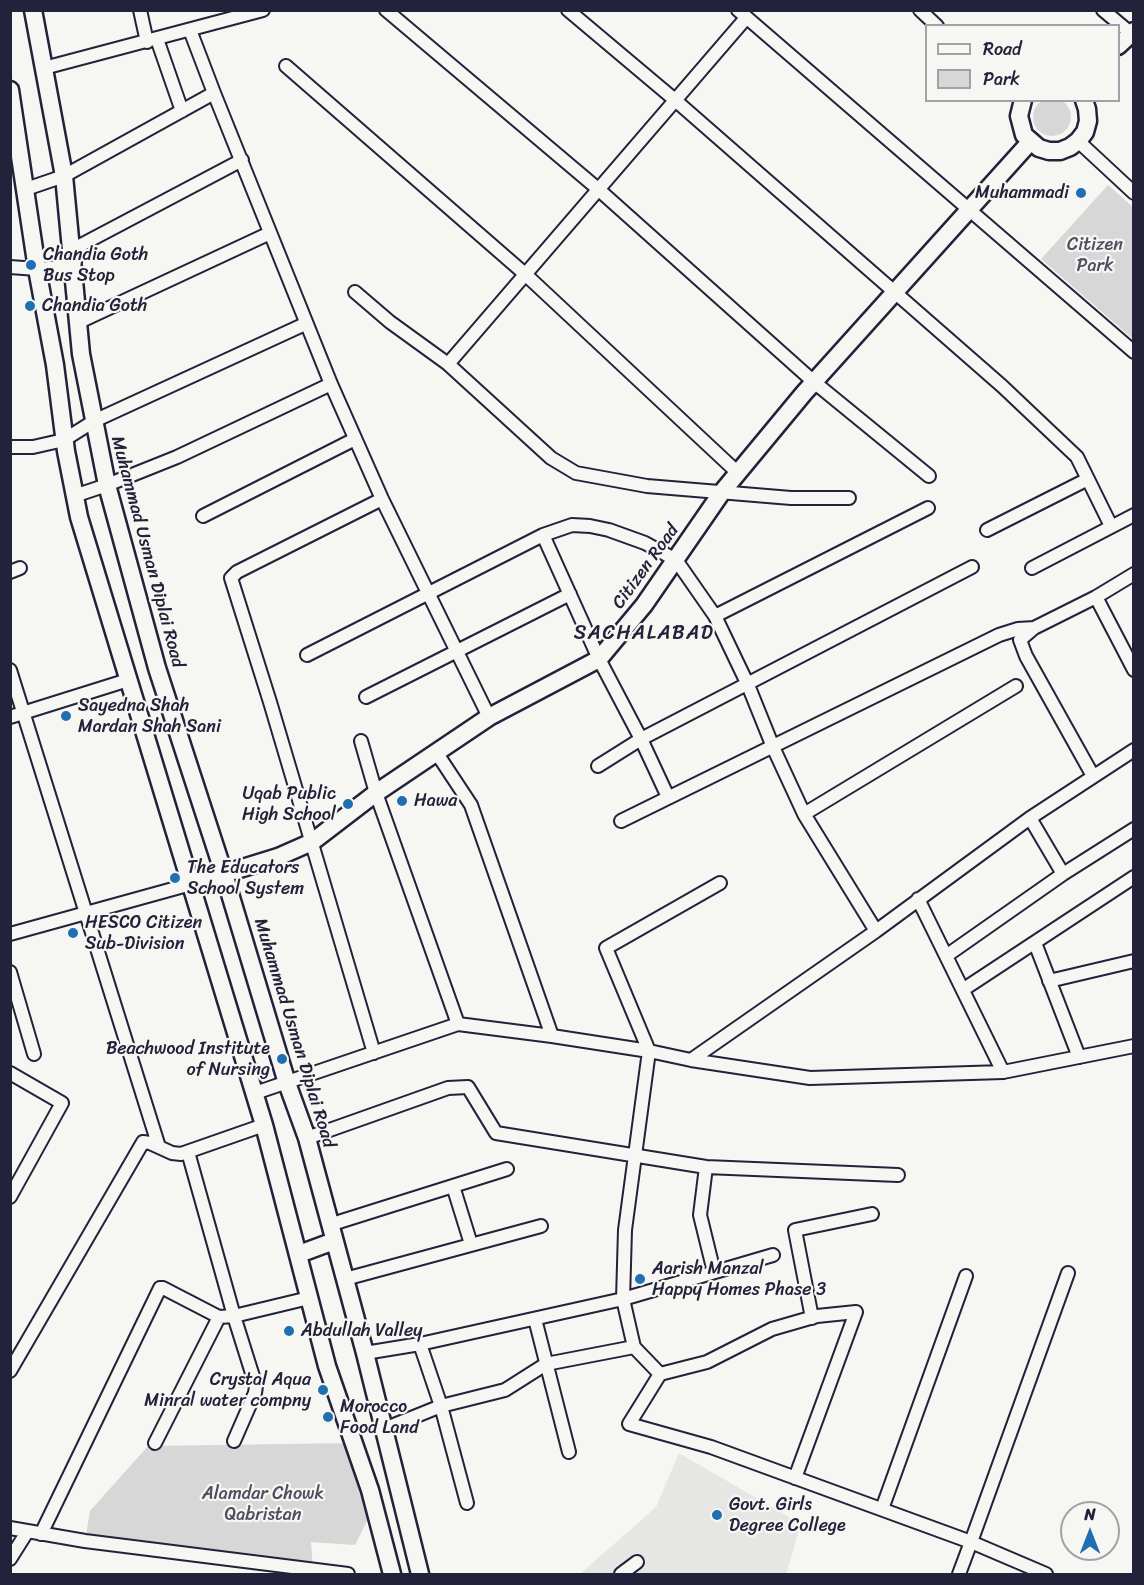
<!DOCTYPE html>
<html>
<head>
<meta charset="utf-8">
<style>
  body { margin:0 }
  #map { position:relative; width:1144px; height:1585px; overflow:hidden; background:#f6f6f2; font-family:Sriracha,sans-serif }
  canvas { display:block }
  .frame { position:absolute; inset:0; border:12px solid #22223b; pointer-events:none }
  .legend { position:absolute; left:925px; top:24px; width:195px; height:78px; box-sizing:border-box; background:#f6f6f2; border:2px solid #a1a1a9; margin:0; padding:8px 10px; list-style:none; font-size:18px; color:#22223b }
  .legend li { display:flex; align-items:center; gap:12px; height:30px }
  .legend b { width:30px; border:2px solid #a1a1a9 }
  .north { position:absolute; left:1060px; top:1501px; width:60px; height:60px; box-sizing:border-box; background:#f6f6f2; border:2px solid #a1a1a9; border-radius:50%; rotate:0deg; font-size:16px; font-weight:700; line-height:24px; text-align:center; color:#22223b }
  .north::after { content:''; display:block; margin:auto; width:21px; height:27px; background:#1f6fb2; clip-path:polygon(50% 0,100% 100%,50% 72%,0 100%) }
</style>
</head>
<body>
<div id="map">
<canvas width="1144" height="1585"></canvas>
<div class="frame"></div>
<ul class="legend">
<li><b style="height:8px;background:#f6f6f2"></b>Road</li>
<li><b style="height:16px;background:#d7d7d7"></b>Park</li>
</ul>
<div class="north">N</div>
</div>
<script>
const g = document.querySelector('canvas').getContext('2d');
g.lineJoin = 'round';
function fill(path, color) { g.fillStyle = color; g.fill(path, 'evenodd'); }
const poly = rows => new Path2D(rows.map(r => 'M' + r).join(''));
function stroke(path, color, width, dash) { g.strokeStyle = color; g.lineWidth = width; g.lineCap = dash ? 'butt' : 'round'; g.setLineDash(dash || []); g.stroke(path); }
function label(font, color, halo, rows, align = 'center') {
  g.font = font + ' Sriracha,sans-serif'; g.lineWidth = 4.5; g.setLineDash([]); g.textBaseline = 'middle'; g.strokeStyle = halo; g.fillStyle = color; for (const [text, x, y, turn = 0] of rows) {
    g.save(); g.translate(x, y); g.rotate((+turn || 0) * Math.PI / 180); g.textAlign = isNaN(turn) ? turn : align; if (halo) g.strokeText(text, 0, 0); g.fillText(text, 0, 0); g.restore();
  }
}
const built = poly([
  [679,1453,801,1524,786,1574,580,1574,656,1507]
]);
const green = poly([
  '1033 117a19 19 0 1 1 38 0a19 19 0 1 1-38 0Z',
  [1108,185,1133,207,1133,339,1041,259],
  [354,1443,374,1507,355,1545,311,1542,313,1570,85,1541,90,1511,148,1446]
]);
const street = poly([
  [140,10,147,42],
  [386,10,598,189,814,382,929,476],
  [568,10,675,100,1002,386,1077,457,1111,526],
  [738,10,1134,352],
  [920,10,937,26],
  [1103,10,1134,36],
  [190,30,214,93,331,384,382,499,489,717],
  [157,39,182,111],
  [286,66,525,274,738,473],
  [44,68,263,10],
  [1078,141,1134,193],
  [26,189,64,176,214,93],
  [10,267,37,269,73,266,81,245,242,160],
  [355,292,390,322,448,364,551,458,576,473,647,486,791,498,849,498],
  [79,322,270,233],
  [448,364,746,18],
  [10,447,33,447,64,440,94,421,305,324],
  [74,496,107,485,177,457,331,384],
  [203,516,355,439],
  [987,530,1088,479],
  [1032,568,1134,515],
  [10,572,20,568],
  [1096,597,1134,670],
  [715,616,928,508],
  [307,655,543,535],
  [10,670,159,1147],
  [366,697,570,594],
  [10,717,128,680],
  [361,741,376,793,458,1024],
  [436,752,471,805,552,1036],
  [598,766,641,739,972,567],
  [1093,776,1026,656,1020,640,1034,628,1096,597,1134,574],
  [668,797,641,739,599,659,543,535,572,525,590,526,609,530,645,543,676,560,715,616,748,685,773,747,804,814,876,931],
  [804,814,1016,686],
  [1030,818,1063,874],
  [621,821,999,635,1018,629,1034,628],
  [918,899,1003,1072],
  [10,934,191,884],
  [1035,943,1079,1057],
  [946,956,1063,874,1134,829],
  [10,972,34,1054],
  [1049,981,1134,961],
  [964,989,1134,877],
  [374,1053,270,702,231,578,237,572,382,499],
  [691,1060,876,931,1030,818,1134,750],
  [10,1073,62,1103,10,1197],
  [255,1093,458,1024,552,1036,649,1051,691,1060,810,1078,1003,1072,1134,1046],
  [307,1138,448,1088,468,1087,496,1133,706,1167,898,1175],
  [188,1152,234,1316,256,1386,255,1393,234,1441],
  [706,1167,700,1215,714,1272],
  [453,1186,471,1244],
  [329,1225,507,1169],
  [345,1279,541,1226],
  [812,1318,795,1230,872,1214],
  [535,1319,569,1452],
  [420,1344,623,1299,773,1255],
  [365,1353,420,1344,441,1406,467,1503],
  [10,1371,143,1142,150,1143,172,1153,181,1154,264,1125],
  [660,1374,634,1347,623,1299,625,1230,649,1051,606,948,720,883],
  [384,1429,441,1406,505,1390,546,1364,634,1347],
  [155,1443,219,1317],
  [795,1478,856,1312,817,1316,772,1329,707,1362,660,1374,629,1424,711,1447,971,1542,1068,1273],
  [882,1509,966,1276],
  [10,1528,85,1541,348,1574],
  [41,1534,160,1288,163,1288,219,1317,234,1316,309,1298],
  [10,1559,27,1532],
  [621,1574,637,1562],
  [959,1574,971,1542,1046,1574]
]);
const secondary = poly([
  [33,10,64,176,81,354,107,485,157,668,224,874,287,1083,307,1138,365,1353,420,1574],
  [1118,46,1134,31],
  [10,90,37,269,55,365,66,451,79,517,264,1125,327,1366,370,1490,392,1574],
  [1023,100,1019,116,1024,135,1039,148,1049,151,1060,151,1070,147,1078,141,1085,132,1088,121,1087,109,1084,100],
  [191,884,278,857,312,842,376,793,489,717,599,659,644,605,722,492,804,393,1030,142],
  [299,1254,334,1241]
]);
const markers = [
  [1081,193,6,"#1f6fb2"],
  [31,265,6,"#1f6fb2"],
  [30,306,6,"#1f6fb2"],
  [66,716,6,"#1f6fb2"],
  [402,801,6,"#1f6fb2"],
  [348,804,6,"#1f6fb2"],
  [175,878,6,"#1f6fb2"],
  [73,933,6,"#1f6fb2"],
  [282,1059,6,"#1f6fb2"],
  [640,1279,6,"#1f6fb2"],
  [289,1331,6,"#1f6fb2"],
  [323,1390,6,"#1f6fb2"],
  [328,1417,6,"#1f6fb2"],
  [717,1515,6,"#1f6fb2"]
];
const poiNames = [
  ["Muhammadi",1069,193,"right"],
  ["Chandia Goth",43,255],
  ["Bus Stop",43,276],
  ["Chandia Goth",42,306],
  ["Sayedna Shah",78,706],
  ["Mardan Shah Sani",78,727],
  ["Uqab Public",336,794,"right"],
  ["High School",336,815,"right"],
  ["Hawa",414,801],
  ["The Educators",187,868],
  ["School System",187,889],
  ["HESCO Citizen",85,923],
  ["Sub-Division",85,944],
  ["Beachwood Institute",270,1049,"right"],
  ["of Nursing",270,1070,"right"],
  ["Aarish Manzal",652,1269],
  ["Happy Homes Phase 3",652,1290],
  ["Abdullah Valley",301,1331],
  ["Crystal Aqua",311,1380,"right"],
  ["Minral water compny",311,1401,"right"],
  ["Morocco",340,1407],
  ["Food Land",340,1428],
  ["Govt. Girls",729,1505],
  ["Degree College",729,1526]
];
const parkNames = [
  ["Citizen",1095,245],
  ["Park",1095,266],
  ["Alamdar Chowk",263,1494],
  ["Qabristan",263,1515]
];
const streetNames = [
  ["Muhammad Usman Diplai Road",147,552,75],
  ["Citizen Road",646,567,-54],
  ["Muhammad Usman Diplai Road",294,1033,73]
];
const neighbourhoodNames = [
  ["SACHALABAD",644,634]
];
fill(built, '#e6e6e4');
fill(green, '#d7d7d7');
stroke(street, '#22223b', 16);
stroke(secondary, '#22223b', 21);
stroke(street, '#f6f6f2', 12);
stroke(secondary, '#f6f6f2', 16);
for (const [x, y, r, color] of markers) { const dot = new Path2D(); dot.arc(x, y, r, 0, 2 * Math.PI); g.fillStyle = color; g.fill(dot); stroke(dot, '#f6f6f2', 2); }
label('18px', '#22223b', '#f6f6f2', poiNames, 'left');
label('18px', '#4f4f62', '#f6f6f2', parkNames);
label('18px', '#22223b', '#f6f6f2', streetNames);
g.letterSpacing = '1.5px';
label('20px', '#22223b', '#f6f6f2', neighbourhoodNames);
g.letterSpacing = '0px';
</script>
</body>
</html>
